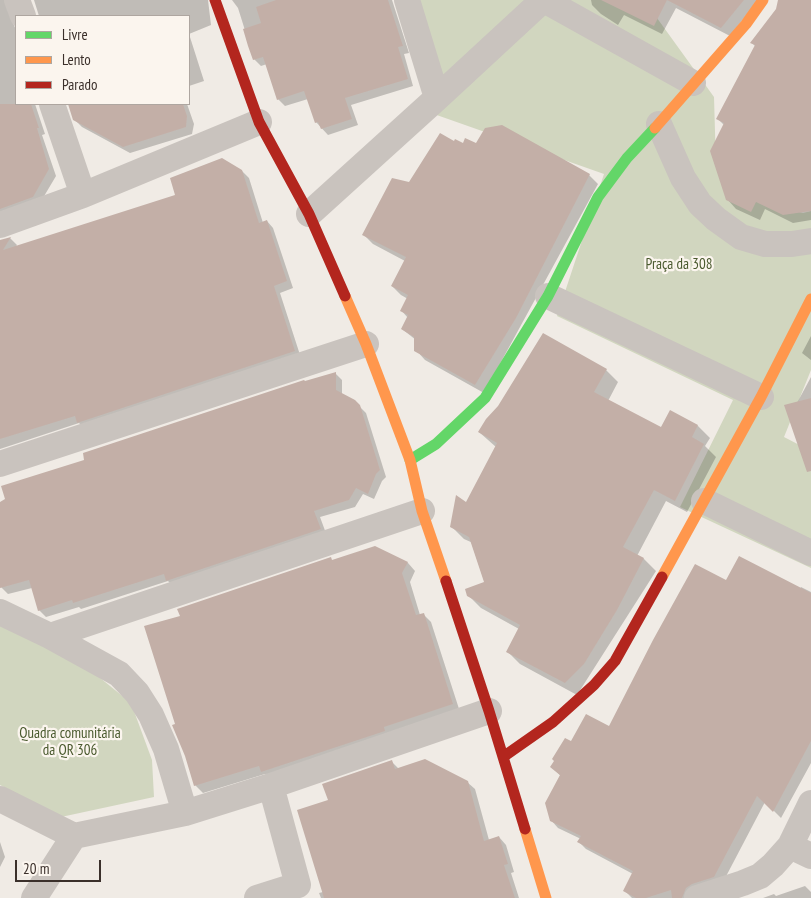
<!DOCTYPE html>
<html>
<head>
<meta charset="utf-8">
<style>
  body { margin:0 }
  #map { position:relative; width:811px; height:898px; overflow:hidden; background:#f0ebe5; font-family:"PT Sans Narrow",sans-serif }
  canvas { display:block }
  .legend { position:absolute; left:15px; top:15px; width:175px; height:90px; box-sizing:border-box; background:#fbf5ee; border:1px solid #aea6a0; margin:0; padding:6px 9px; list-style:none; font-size:15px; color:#3b302b }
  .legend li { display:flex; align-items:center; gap:10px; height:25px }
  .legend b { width:25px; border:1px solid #aea6a0 }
  .scale { position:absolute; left:15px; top:860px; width:86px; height:22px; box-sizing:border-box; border:2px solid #3b302b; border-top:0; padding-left:6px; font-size:15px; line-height:18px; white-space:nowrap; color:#3b302b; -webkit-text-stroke:4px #fbf5ee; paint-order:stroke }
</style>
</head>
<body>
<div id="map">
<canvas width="811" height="898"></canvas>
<ul class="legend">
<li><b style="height:6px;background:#63d668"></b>Livre</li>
<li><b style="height:6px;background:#ff974d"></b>Lento</li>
<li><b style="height:6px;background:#b3261e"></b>Parado</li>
</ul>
<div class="scale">20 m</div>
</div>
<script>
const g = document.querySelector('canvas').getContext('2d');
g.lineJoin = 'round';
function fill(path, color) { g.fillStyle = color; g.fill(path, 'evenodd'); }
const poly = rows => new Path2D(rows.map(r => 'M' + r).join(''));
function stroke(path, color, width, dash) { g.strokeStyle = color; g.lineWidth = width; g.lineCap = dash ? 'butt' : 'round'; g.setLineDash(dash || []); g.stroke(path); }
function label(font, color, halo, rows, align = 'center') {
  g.font = font + ' "PT Sans Narrow",sans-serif'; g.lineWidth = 4.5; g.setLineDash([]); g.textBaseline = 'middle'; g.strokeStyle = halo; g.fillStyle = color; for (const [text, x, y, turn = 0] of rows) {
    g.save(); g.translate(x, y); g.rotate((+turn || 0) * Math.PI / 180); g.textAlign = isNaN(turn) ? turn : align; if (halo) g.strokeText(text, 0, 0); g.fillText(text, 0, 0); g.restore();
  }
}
const green = poly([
  [398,0,644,0,714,97,716,166,758,201,803,213,811,211,811,370,784,437,811,451,811,568,680,507,733,400,557,316,604,174,431,113],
  [0,616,52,639,131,703,152,760,154,797,61,817,0,785]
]);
const shadow = poly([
  [0,0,11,0,9,13,16,30,16,104,35,104,45,134,42,135,56,176,40,203,0,219],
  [34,0,208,0,211,25,189,34,204,81,189,86,189,16,39,16],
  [232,0,392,0,409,53,404,54,413,86,351,105,358,125,328,135,316,122,308,99,285,106,278,99,267,64,261,66,254,59,238,8],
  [591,0,758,0,730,36,676,8,662,34,624,15,618,25,601,14,592,5],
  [779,0,811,0,811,220,793,223,765,209,760,220,736,209,728,200,724,125,718,119,756,47,752,43,777,9],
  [69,104,187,104,194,124,192,134,130,153,82,127,75,120],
  [454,142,463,145,477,145,589,175,598,184,484,393,425,360,416,350,416,340,402,329,408,318,401,310,408,299,401,295,392,286,405,261,373,244,364,235,410,184],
  [242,171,249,178,263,223,267,221,273,228,293,288,280,293,301,358,85,429,79,423,0,449,0,241,10,238,17,245,15,248,177,196],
  [811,336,811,360,802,353],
  [606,370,618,382,608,401,661,428,670,412,698,426,710,438,705,446,716,457,687,512,666,501,637,556,644,559,656,571,577,695,520,664,508,652,519,629,481,608,468,595,486,583,473,543,464,539,451,526,467,504,496,447,479,432],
  [335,373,342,380,342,395,354,401,366,413,386,477,382,481,374,499,363,494,355,507,320,517,327,536,174,587,168,581,81,609,79,607,46,617,39,610,32,588,8,594,1,587,0,504,86,461],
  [811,377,811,445,797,403],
  [375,548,408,563,415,571,410,582,420,615,423,614,431,622,460,712,270,779,265,774,203,793,195,785,176,725,181,617,333,561],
  [726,582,800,589,801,587,811,592,811,763,781,818,765,802,722,884,691,898,632,898,624,890,633,874,586,849,579,842,581,839,558,828,551,820,561,776,551,767,571,743,610,728],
  [392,762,399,769,467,782,475,789,489,840,499,837,506,845,514,872,511,873,519,898,321,898,319,893,323,892,329,801],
  [0,842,5,857,0,867],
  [805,886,811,892,811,898,763,898,774,894,776,896]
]);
const building = poly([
  [276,0,388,0,403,46,398,47,408,79,345,98,352,119,321,129,318,122,315,123,304,91,277,100,263,57,253,60,248,46,243,29,261,23,256,7],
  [601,0,744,0,721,28,667,0,654,26],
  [778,0,811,0,811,211,783,215,756,202,751,212,726,200,710,151,724,123,716,119,755,45,750,43,776,9],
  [0,104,31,104,39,128,37,128,49,169,33,197,0,209],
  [68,104,183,104,187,116,186,127,123,147,73,120],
  [502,125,590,174,516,318,475,385,414,351,414,337,401,329,408,315,400,311,408,295,391,286,406,257,362,235,392,178,409,182,440,133,454,141,455,139,463,143,465,138,476,143,485,128],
  [222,158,242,170,259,223,267,220,287,281,274,286,295,351,77,423,75,416,0,439,0,240,11,237,3,250,175,195,170,178],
  [543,333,607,369,594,392,661,427,670,410,698,425,692,437,704,444,675,501,654,490,623,547,644,558,617,610,584,664,565,683,506,652,520,625,467,596,465,589,484,582,469,537,450,527,456,495,466,502,497,443,478,432,486,419,498,406],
  [336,372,336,390,355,400,360,405,380,470,376,474,368,494,356,488,349,500,314,511,321,529,166,581,164,574,73,603,72,600,38,611,29,580,0,588,0,502,5,499,1,486,84,460,83,453,304,380,305,381],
  [811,398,811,471,807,472,784,405],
  [375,546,408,562,402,573,416,615,424,613,453,704,384,727,385,731,261,772,259,766,194,786,185,756,172,725,175,724,144,626,180,616,177,609,331,557,332,560],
  [739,556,811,593,811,741,773,812,757,796,714,877,692,884,686,888,682,898,672,898,671,890,646,898,636,898,623,891,633,871,577,842,581,836,550,821,545,803,560,775,550,767,554,761,552,759,565,738,571,741,586,714,609,726,653,640,695,564,726,580],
  [425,759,468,781,484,841,499,836,508,864,504,865,515,898,324,898,297,810,328,800,322,784,392,760,395,769]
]);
const street = poly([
  [17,0,23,16],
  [407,0,437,98],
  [544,0,693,83],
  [52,104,83,195],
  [659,124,683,178,700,204,716,219,741,237,765,244,792,244,811,241],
  [309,214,437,98,543,0],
  [0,225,83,195,259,122],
  [548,296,761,397],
  [0,464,366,344],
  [704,501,811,553],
  [0,612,50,636,422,511],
  [50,636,119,674,137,693,151,715,166,749,185,813],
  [0,799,74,836,185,813,271,786,489,711],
  [790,846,811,803],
  [34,898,74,836],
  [257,898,298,885,271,786],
  [697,898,743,883,760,876,773,865,790,846,811,856]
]);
const fast = poly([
  [410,460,436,444,485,398,548,296,598,197,627,158,655,128]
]);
const slow = poly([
  [655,128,746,24,763,0],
  [345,296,366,344,410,460,422,511,446,581],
  [662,577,761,397,811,299],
  [525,829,546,898]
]);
const jam = poly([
  [215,0,259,122,309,214,345,296],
  [446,581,489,711,525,829],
  [503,757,553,722,594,685,615,661,662,577]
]);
const parkNames = [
  ["Praça da 308",679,265],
  ["Quadra comunitária",70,734],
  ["da QR 306",70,751]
];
fill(green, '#d1d6bf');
fill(shadow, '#0003');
fill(building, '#c3afa7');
stroke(street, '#c9c3be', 26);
stroke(fast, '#63d668', 11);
stroke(slow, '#ff974d', 11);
stroke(jam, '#b3261e', 11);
label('15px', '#4a5a2e', '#fbf5ee', parkNames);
</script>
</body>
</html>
